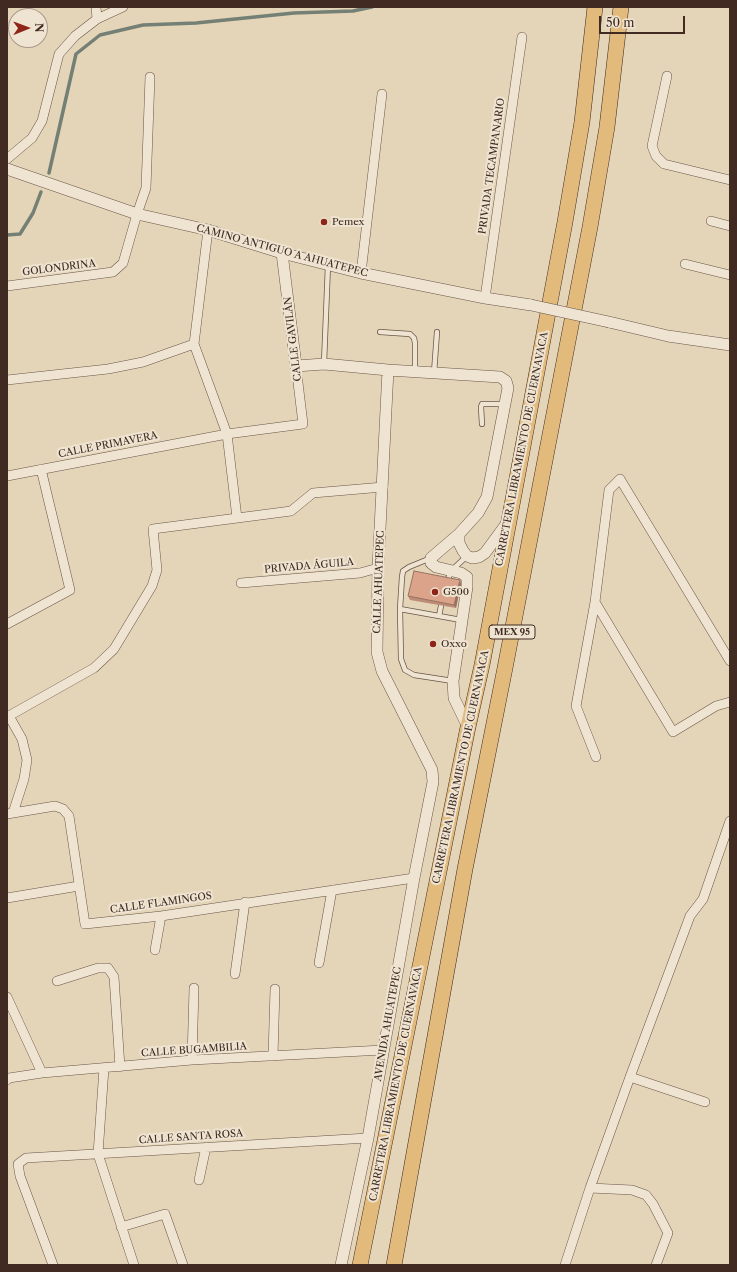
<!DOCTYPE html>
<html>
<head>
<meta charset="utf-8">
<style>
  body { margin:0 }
  #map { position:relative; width:737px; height:1272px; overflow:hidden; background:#e5d5b8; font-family:"Libre Caslon Text",serif }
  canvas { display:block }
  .frame { position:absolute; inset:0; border:8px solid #402a22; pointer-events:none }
  .north { position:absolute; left:8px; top:8px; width:40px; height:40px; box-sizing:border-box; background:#eee4d1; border:1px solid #a89a8b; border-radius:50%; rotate:89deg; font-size:11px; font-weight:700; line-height:16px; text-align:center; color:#402a22 }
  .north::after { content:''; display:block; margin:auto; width:14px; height:18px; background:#8f2418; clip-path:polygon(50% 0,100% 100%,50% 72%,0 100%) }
  .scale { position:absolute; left:599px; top:16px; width:86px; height:18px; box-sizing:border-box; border:2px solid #402a22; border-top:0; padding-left:5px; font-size:12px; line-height:14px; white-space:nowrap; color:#402a22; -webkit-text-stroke:3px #eee4d1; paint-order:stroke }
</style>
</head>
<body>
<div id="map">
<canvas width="737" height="1272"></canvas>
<div class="frame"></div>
<div class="north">N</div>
<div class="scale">50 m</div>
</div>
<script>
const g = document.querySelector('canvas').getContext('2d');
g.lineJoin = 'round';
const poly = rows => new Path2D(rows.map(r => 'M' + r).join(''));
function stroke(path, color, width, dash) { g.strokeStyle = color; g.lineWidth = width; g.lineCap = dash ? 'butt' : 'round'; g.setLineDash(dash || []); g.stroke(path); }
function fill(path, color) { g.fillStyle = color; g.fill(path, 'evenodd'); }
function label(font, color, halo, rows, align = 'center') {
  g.font = font + ' "Libre Caslon Text",serif'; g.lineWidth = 4; g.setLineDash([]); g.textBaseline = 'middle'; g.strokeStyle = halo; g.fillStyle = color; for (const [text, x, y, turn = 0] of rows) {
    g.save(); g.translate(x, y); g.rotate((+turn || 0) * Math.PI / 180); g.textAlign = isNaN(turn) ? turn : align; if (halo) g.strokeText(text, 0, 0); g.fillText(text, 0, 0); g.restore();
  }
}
const stream = poly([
  [49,173,76,54,100,35,143,25,196,23,294,13,353,11,372,7],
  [7,235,20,234,33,213,41,192]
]);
const service = poly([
  [380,332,410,334,414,338,415,343,415,371],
  [324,363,328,265],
  [434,373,437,332],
  [482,424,481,407,482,404,504,404],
  [431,558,409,567,403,571,402,577,400,609,401,659,405,670,414,675,453,681],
  [447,581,452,570,467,556],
  [400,609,461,620],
  [439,616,441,606]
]);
const minor = poly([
  [96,7,97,19],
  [667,76,652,146,656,156,664,164,730,180],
  [7,159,32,138,42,121,59,54,75,36,97,19,123,7],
  [711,221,730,226],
  [208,230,194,344,227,434,237,518],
  [685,264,730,275],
  [361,273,382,94],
  [7,286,113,272,123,263,137,214,146,188,150,77],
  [485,298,522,37],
  [7,380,108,369,143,362,194,344],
  [7,476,227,434,303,424,296,366],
  [241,583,360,573,378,568],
  [595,602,673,732,716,706,730,702],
  [7,624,70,590,41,469],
  [9,716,22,739,27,760,24,779,13,813],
  [7,717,94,668,114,649,152,586,157,570,153,529,291,511,313,493,383,487],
  [596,757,576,706,595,602,609,490,620,479,730,661],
  [7,814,55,806,63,809,69,816,85,924,161,916,414,878],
  [7,898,79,886],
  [155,950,161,916],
  [319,963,332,890],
  [235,974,245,902],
  [57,981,98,968,108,968,114,977,120,1067],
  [7,997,42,1073],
  [273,1056,275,989],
  [192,1060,194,988],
  [104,1068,98,1154,134,1265],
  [630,1077,705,1102],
  [7,1080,9,1078,42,1073,192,1060,383,1050],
  [199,1180,206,1147],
  [590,1188,632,1190,646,1195,653,1204,668,1233,656,1265],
  [121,1227,165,1214,183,1265],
  [53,1265,20,1176,18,1164,26,1158,368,1138],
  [565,1265,590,1188,630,1077,690,916,703,899,730,821]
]);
const tertiary = poly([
  [7,169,137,214,208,230,282,253,361,273,485,298,531,305],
  [282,253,296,366,324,364,388,370,500,377,506,381,508,388,487,497,478,513,459,534,431,558,431,563,436,567,461,573,467,577,467,587,453,681,454,698,468,727],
  [609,322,668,336,730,345],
  [459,534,459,543,463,551,467,556,472,558,479,557,485,553,507,523],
  [341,1265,368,1138,414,878,433,782,432,770,382,671,377,652,378,568,388,370]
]);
const trunk = poly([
  [360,1265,468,727,482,665,565,222,582,122,595,7],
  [394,1265,465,869,505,668,590,227,607,127,621,7]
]);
const tertiaryBridge = poly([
  [531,305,609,322]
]);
const wall = poly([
  [460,580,461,584,456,608,410,600,408,596]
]);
const shadedWall = poly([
  [460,580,461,584,456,608,454,605]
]);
const building = poly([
  [414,571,460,580,454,605,408,596,414,571]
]);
const markers = [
  [324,222,4,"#8f2418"],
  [435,592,4,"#8f2418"],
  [433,644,4,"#8f2418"]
];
const shields = [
  [512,632,46]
];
const shieldNames = [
  ["MEX 95",512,632]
];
const streetNames = [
  ["PRIVADA TECAMPANARIO",492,166,-82],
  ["CAMINO ANTIGUO A AHUATEPEC",282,251,15],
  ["GOLONDRINA",59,268,-7],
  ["CALLE GAVILÁN",293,339,-97],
  ["CALLE PRIMAVERA",108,445,-11],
  ["CARRETERA LIBRAMIENTO DE CUERNAVACA",522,449,-79],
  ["PRIVADA ÁGUILA",309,566,-5],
  ["CALLE AHUATEPEC",379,582,-88],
  ["CARRETERA LIBRAMIENTO DE CUERNAVACA",461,767,-78],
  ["CALLE FLAMINGOS",161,903,-8],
  ["AVENIDA AHUATEPEC",388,1024,-80],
  ["CALLE BUGAMBILIA",194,1050,-4],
  ["CARRETERA LIBRAMIENTO DE CUERNAVACA",396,1084,-79],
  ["CALLE SANTA ROSA",191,1137,-4]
];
const poiNames = [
  ["Pemex",332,222],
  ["G500",443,592],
  ["Oxxo",441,644]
];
stroke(stream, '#748075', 3.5);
stroke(service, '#695548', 6);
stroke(minor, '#695548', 10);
stroke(tertiary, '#695548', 12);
stroke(trunk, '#402a22', 16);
stroke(service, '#eee4d1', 4.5);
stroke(minor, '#eee4d1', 9);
stroke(tertiary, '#eee4d1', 11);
stroke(trunk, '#e2ba7c', 15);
stroke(tertiaryBridge, '#695548', 12, []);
stroke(tertiaryBridge, '#eee4d1', 11);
fill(wall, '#bc8c77');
fill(shadedWall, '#997261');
fill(building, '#dba38a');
stroke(building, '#997261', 1);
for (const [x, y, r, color] of markers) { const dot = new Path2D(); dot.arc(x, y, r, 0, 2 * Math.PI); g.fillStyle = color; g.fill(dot); stroke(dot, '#eee4d1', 1.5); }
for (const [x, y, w] of shields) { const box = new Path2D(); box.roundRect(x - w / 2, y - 7, w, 14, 3); g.fillStyle = '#eee4d1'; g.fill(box); stroke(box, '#402a22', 1); }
label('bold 9px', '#402a22', null, shieldNames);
label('10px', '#402a22', '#eee4d1', streetNames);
label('10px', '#402a22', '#eee4d1', poiNames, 'left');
</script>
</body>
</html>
